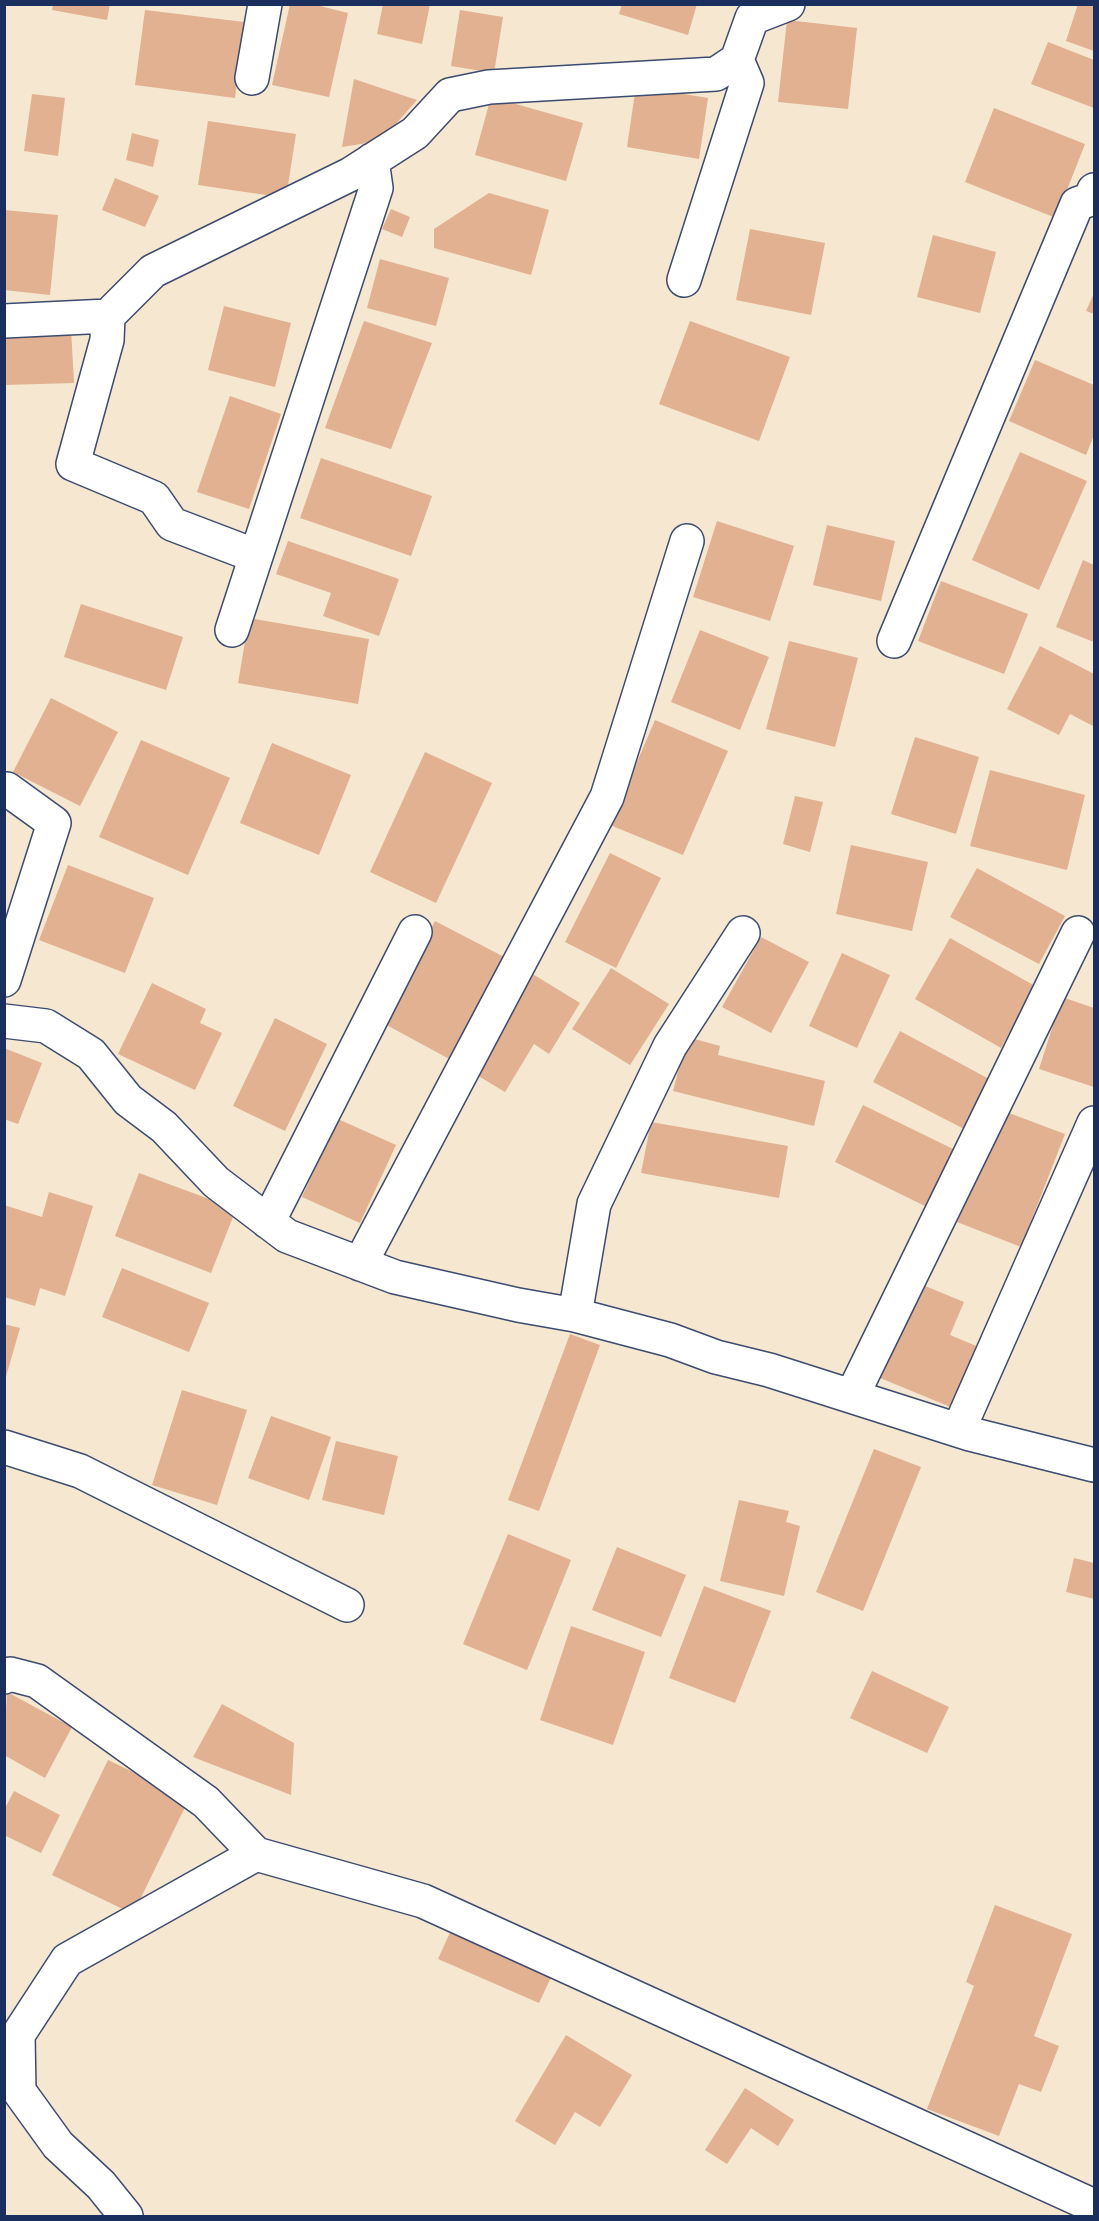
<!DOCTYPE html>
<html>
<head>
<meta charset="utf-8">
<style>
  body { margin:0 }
  #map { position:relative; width:1099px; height:2221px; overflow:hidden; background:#f5e7d0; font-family:Sriracha,sans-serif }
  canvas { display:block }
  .frame { position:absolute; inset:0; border:6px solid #1b2f5e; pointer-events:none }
</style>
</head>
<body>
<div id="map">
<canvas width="1099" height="2221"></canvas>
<div class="frame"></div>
</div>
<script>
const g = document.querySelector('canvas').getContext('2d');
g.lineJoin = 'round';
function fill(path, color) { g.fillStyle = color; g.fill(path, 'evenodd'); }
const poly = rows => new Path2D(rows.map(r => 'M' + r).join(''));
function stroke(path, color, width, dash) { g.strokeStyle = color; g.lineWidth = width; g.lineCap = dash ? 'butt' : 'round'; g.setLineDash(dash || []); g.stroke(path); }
const building = poly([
  [53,4,110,4,107,20,52,10],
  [290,4,312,4,348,13,329,97,272,85],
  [383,4,430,4,422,44,377,34],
  [622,4,697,4,688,35,619,14],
  [1078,4,1094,4,1094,51,1066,41],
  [145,10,244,22,235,98,135,85],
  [460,10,503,17,494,73,451,66],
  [787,20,857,28,848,109,778,102],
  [1048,42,1094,60,1094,108,1031,84],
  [354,79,417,100,394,126,367,143,342,147],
  [636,86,708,98,699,159,627,147],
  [32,94,65,98,58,156,24,151],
  [491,97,583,123,566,181,475,155],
  [994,108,1085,144,1056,218,965,182],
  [208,121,296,134,286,198,198,185],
  [132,133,159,140,153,167,126,160],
  [115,178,159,196,145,227,102,210],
  [489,193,549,210,531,275,434,248,434,229],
  [391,209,410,217,402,237,382,229],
  [4,210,58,215,50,295,4,290],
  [750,229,825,243,811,315,736,300],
  [933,235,996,252,980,313,917,297],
  [380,259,449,278,436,326,367,308],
  [1094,293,1094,314,1086,311],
  [224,306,291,323,275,387,208,370],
  [364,321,432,343,391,449,325,428],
  [690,321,790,357,759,441,659,404],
  [71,329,74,383,4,385,4,331],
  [1035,360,1094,385,1094,435,1086,455,1009,421],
  [230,396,281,414,249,509,197,492],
  [1020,452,1087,481,1039,590,972,560],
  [321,458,432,496,411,556,300,518],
  [717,521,794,546,770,621,693,597],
  [827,525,895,541,881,601,813,585],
  [288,541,399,579,379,636,323,616,331,593,276,574],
  [1083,560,1094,565,1094,642,1056,627],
  [941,581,1028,614,1004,674,918,641],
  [81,604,183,637,166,690,64,657],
  [249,618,369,639,358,704,238,683],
  [700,630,769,657,740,730,671,702],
  [789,641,858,658,835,747,766,729],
  [1040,646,1094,674,1093,726,1070,714,1059,735,1007,709],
  [51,698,118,732,80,806,13,772],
  [655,720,728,751,683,855,610,825],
  [915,737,979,757,956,834,891,814],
  [141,740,230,778,188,875,99,837],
  [272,743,351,775,319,855,240,823],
  [425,752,492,783,436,903,370,872],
  [990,770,1085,795,1067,870,970,846],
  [795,796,823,802,810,852,783,844],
  [851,845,928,862,912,931,836,914],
  [610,853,661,878,616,968,565,942],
  [68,865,154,898,125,973,39,940],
  [977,868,1065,916,1039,964,950,917],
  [435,921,508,959,453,1061,381,1022],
  [761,937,809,962,771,1033,722,1007],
  [950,938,1035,986,1001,1048,915,999],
  [842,953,890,975,857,1048,809,1026],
  [611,968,669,1004,630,1065,572,1029],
  [531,973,580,1003,549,1054,534,1044,505,1092,470,1071],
  [152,983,206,1009,200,1023,222,1033,195,1090,118,1054],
  [1062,997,1094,1008,1094,1087,1039,1069],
  [275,1018,327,1044,285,1131,233,1106],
  [900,1031,991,1080,964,1129,873,1082],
  [687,1037,720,1046,718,1055,825,1081,814,1126,673,1091],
  [4,1048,42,1063,18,1124,4,1119],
  [863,1105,955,1150,927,1207,835,1162],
  [1001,1110,1065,1134,1021,1247,957,1222],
  [338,1119,396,1145,360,1223,302,1197],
  [651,1122,788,1146,779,1198,641,1173],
  [139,1173,236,1209,211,1273,115,1236],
  [49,1192,93,1206,65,1296,40,1288,35,1306,4,1297,4,1205,42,1217],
  [122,1268,209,1303,189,1352,102,1317],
  [913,1281,964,1302,950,1335,986,1350,960,1411,873,1375],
  [4,1324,20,1328,5,1380,4,1380],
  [570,1334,600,1345,539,1511,508,1500],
  [182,1390,247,1410,217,1505,152,1485],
  [271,1416,331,1437,309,1500,248,1478],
  [336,1441,398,1456,384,1515,322,1500],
  [874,1449,921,1467,863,1611,816,1592],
  [739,1500,789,1511,786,1522,800,1526,784,1596,720,1581],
  [508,1534,571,1560,527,1670,463,1644],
  [617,1547,686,1575,661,1637,592,1610],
  [1074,1558,1094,1563,1094,1599,1066,1592],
  [704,1586,771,1611,735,1703,669,1678],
  [571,1626,645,1652,613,1745,540,1720],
  [872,1671,949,1707,927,1753,850,1718],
  [7,1692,72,1727,45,1778,4,1755],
  [222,1704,294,1743,291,1795,193,1757],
  [108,1760,189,1799,133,1914,52,1875],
  [14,1791,60,1815,41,1853,4,1835,4,1810],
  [995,1905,1072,1934,1034,2036,1059,2046,1041,2092,1019,2084,999,2136,927,2109,974,1986,966,1982],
  [453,1926,554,1971,539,2003,438,1959],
  [566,2035,632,2075,600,2127,575,2112,555,2145,515,2121],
  [745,2088,794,2120,778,2146,751,2128,727,2164,705,2150]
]);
const street = poly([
  [252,78,265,4],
  [684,280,747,83,737,60],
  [108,316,107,340,73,464,154,498,172,524,256,556],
  [4,321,108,316,153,271,351,174,415,133,450,95,489,87,716,74,737,60,752,18,788,4],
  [232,630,376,188,372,160],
  [894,641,1077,204,1091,199,1094,190],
  [4,980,54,823,7,789],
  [4,1021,46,1026,91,1054,128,1100,164,1127,216,1182,287,1236,395,1277,518,1305,575,1315,670,1340,716,1357,769,1370,970,1434,1094,1465],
  [268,1222,415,932],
  [360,1264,607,797,687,541],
  [575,1315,594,1204,670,1046,743,933],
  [852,1396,1078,933],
  [959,1429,1094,1123],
  [4,1447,80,1471,347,1605],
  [4,1677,10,1674,37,1681,206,1802,256,1854,423,1901,1094,2206],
  [126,2216,101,2185,58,2145,19,2091,18,2035,67,1960,256,1854]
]);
fill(building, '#e1b191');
stroke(street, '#3c4b6f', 36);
stroke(street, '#fff', 33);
</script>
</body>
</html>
